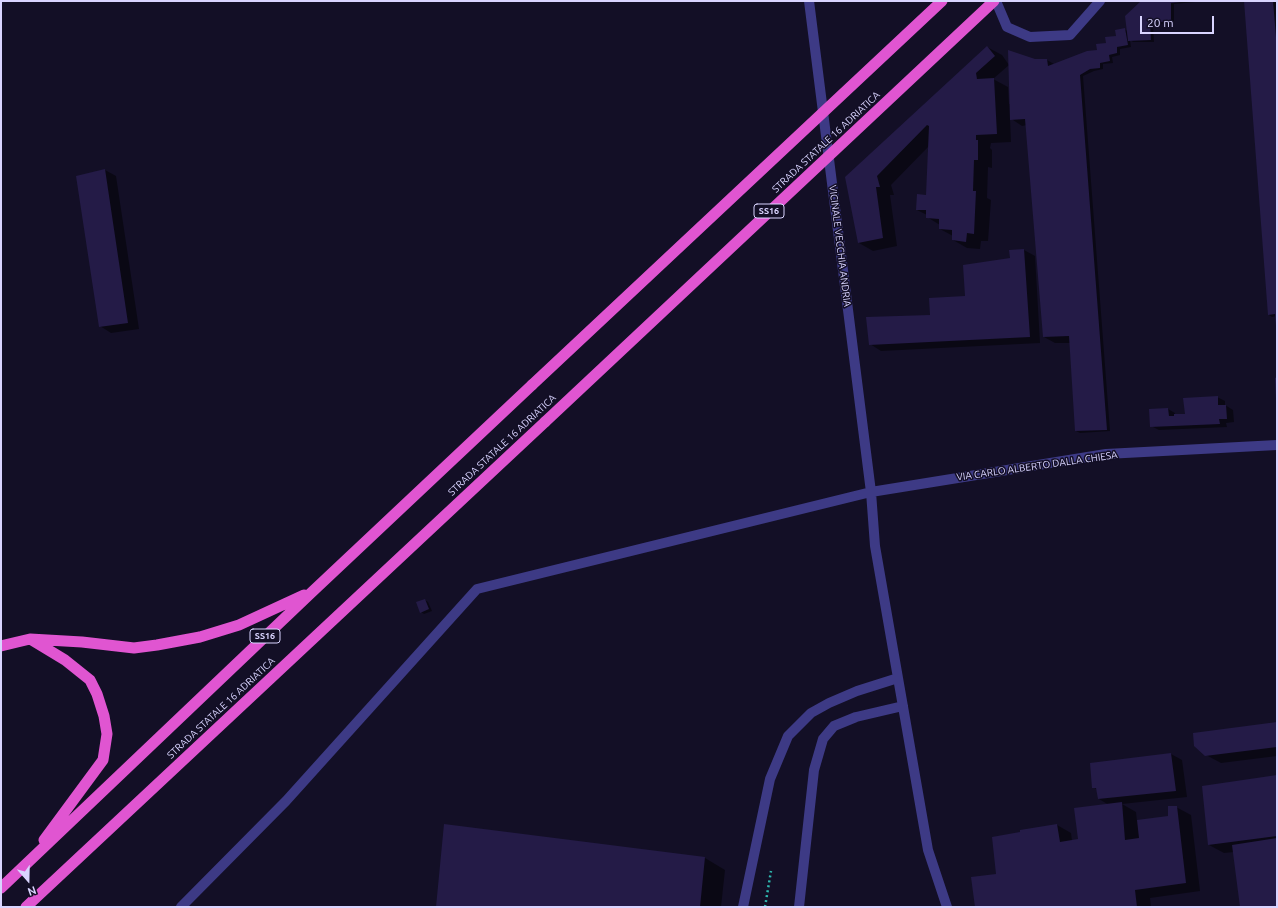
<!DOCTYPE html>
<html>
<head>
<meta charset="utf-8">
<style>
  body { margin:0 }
  #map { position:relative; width:1278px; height:908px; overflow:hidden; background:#130f26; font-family:Ubuntu,sans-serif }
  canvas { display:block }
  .frame { position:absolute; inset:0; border:2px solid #d9d4ff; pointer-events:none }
  .north { position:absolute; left:8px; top:860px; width:40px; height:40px; -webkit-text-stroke:3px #130f26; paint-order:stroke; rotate:160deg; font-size:11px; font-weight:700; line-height:16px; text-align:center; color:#d9d4ff }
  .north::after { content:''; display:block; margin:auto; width:14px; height:18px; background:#d9d4ff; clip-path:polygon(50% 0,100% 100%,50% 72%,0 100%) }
  .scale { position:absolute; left:1140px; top:16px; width:74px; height:18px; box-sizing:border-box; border:2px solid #d9d4ff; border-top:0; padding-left:5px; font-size:12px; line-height:14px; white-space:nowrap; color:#d9d4ff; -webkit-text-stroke:3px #130f26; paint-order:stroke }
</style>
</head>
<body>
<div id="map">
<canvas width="1278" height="908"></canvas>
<div class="frame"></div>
<div class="north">N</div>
<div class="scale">20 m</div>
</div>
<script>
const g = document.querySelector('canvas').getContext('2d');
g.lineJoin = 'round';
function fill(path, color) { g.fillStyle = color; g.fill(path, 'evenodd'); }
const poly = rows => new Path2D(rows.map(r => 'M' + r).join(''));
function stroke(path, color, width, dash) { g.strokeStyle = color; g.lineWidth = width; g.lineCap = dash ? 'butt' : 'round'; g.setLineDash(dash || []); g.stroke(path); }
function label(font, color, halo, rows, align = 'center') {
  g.font = font + ' Ubuntu,sans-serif'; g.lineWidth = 3; g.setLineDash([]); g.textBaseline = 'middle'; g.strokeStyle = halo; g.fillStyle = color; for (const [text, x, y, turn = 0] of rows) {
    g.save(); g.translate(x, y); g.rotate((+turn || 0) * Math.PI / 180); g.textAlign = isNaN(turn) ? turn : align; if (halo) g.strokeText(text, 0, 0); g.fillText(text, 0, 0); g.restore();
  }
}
const shadow = poly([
  [1142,1,1195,1,1195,2,1174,4,1174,23,1153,25,1154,42,1133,42,1130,40,1131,47,1120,49,1120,55,1112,57,1113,63,1103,64,1103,69,1094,71,1083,76,1110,431,1080,433,1076,431,1070,343,1055,343,1044,337,1027,125,1022,126,1010,118,1011,142,991,143,990,148,992,150,992,168,988,167,987,198,991,200,988,241,981,241,980,249,967,248,953,240,953,236,940,229,940,225,927,217,927,215,917,210,927,196,929,146,891,185,894,195,890,195,897,246,873,251,859,243,846,178,987,47,1002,55,1009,65,993,79,1008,87,1009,104,1011,104,1035,60,1047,60,1054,64,1098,51,1117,36,1124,29,1128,31],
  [1245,1,1276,1,1277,325,1276,316,1272,317,1269,315],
  [105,170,116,176,139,329,111,333,100,326],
  [1024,250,1035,256,1040,343,881,351,870,344,931,316,966,297,1011,259,1010,251],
  [1217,397,1225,401,1225,405,1233,410,1234,422,1226,423,1227,427,1159,430,1151,426,1168,409,1175,413,1175,415,1186,415],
  [425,600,428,602,432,611,424,614,421,612],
  [1277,723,1277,756,1221,763,1206,755],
  [1171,754,1182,760,1187,797,1122,804,1136,812,1137,821,1169,817,1176,807,1191,815,1200,891,1150,898,1151,907,976,907,998,875,1057,825,1071,833,1072,841,1079,840,1109,805,1099,799,1098,790,1093,787],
  [1277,776,1277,907,1241,907,1234,852,1224,853,1209,845],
  [705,858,725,870,721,907,437,907]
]);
const building = poly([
  [1141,1,1181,1,1181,2,1171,3,1171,21,1150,23,1151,40,1128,41,1125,16],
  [1244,1,1273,1,1277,49,1277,326,1276,326,1275,314,1268,315],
  [1125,28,1128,45,1117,47,1117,53,1109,55,1110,61,1100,63,1100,68,1090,69,1080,75,1107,430,1075,431,1069,336,1043,337,1025,119,1010,120,1008,50,1035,59,1047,59,1048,66,1087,51,1097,50,1096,44,1106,43,1105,37,1116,36,1115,30],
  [987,46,995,56,976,73,977,79,994,78,997,134,976,135,976,140,978,140,978,160,974,160,973,191,976,191,974,234,967,233,966,242,952,240,952,230,939,229,939,219,926,218,926,210,916,210,917,194,926,195,929,126,927,125,877,176,880,187,876,187,883,238,858,243,845,177],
  [105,169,128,323,99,327,76,176],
  [1024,249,1030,337,869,345,866,317,930,315,929,298,965,296,963,265,1010,258,1009,250],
  [1277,377,1277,399,1276,399,1275,378],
  [1218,396,1218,405,1226,405,1227,419,1219,419,1220,424,1150,427,1149,409,1168,408,1169,416,1174,416,1174,414,1185,414,1183,398],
  [425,599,429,609,420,613,416,602],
  [1277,722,1277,747,1205,756,1194,746,1193,733],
  [1171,753,1176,791,1098,799,1096,788,1092,788,1090,763],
  [1277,775,1277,836,1208,845,1202,786],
  [1122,802,1125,840,1139,838,1137,820,1168,816,1168,806,1177,806,1186,883,1135,890,1137,907,975,907,971,877,996,874,992,837,1020,832,1020,830,1057,824,1060,842,1078,839,1074,808],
  [444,824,705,857,700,907,436,907],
  [1277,838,1277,907,1240,907,1232,845]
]);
const path = poly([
  [765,907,771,871]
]);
const minor = poly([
  [809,1,871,492,875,546,928,850,947,907],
  [996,1,1007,27,1030,37,1070,35,1100,1],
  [181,907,286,801,477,589,871,492,1106,454,1277,445],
  [743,907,770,779,788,736,811,713,829,703,857,691,898,678],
  [799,907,814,770,823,739,834,726,856,717,903,706]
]);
const trunk = poly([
  [32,640,65,660,90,680,97,694,104,716,107,734,103,760,44,840],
  [1,646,30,639,82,642,134,648,157,645,200,637,239,625,304,595],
  [1,888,312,592,532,385],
  [26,907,545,422]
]);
const trunkBridge = poly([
  [532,385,942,1],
  [545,422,994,1]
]);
const shields = [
  [769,211,30],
  [265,636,30]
];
const shieldNames = [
  ["SS16",769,211],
  ["SS16",265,636]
];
const streetNames = [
  ["STRADA STATALE 16 ADRIATICA",826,142,-43],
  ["VICINALE VECCHIA ANDRIA",840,246,83],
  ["STRADA STATALE 16 ADRIATICA",502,445,-43],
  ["VIA CARLO ALBERTO DALLA CHIESA",1037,466,-8],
  ["STRADA STATALE 16 ADRIATICA",221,708,-43]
];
fill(shadow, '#0007');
fill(building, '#241b47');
stroke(path, '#2fb8b0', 2.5, [2, 3]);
stroke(minor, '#3d3a85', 10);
stroke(trunk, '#e055d1', 11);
stroke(trunkBridge, '#e055d1', 11);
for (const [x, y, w] of shields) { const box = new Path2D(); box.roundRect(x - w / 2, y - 7, w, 14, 3); g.fillStyle = '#130f26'; g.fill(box); stroke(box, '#d9d4ff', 1); }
label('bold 9px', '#d9d4ff', null, shieldNames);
label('10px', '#d9d4ff', '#130f26', streetNames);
</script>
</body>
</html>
